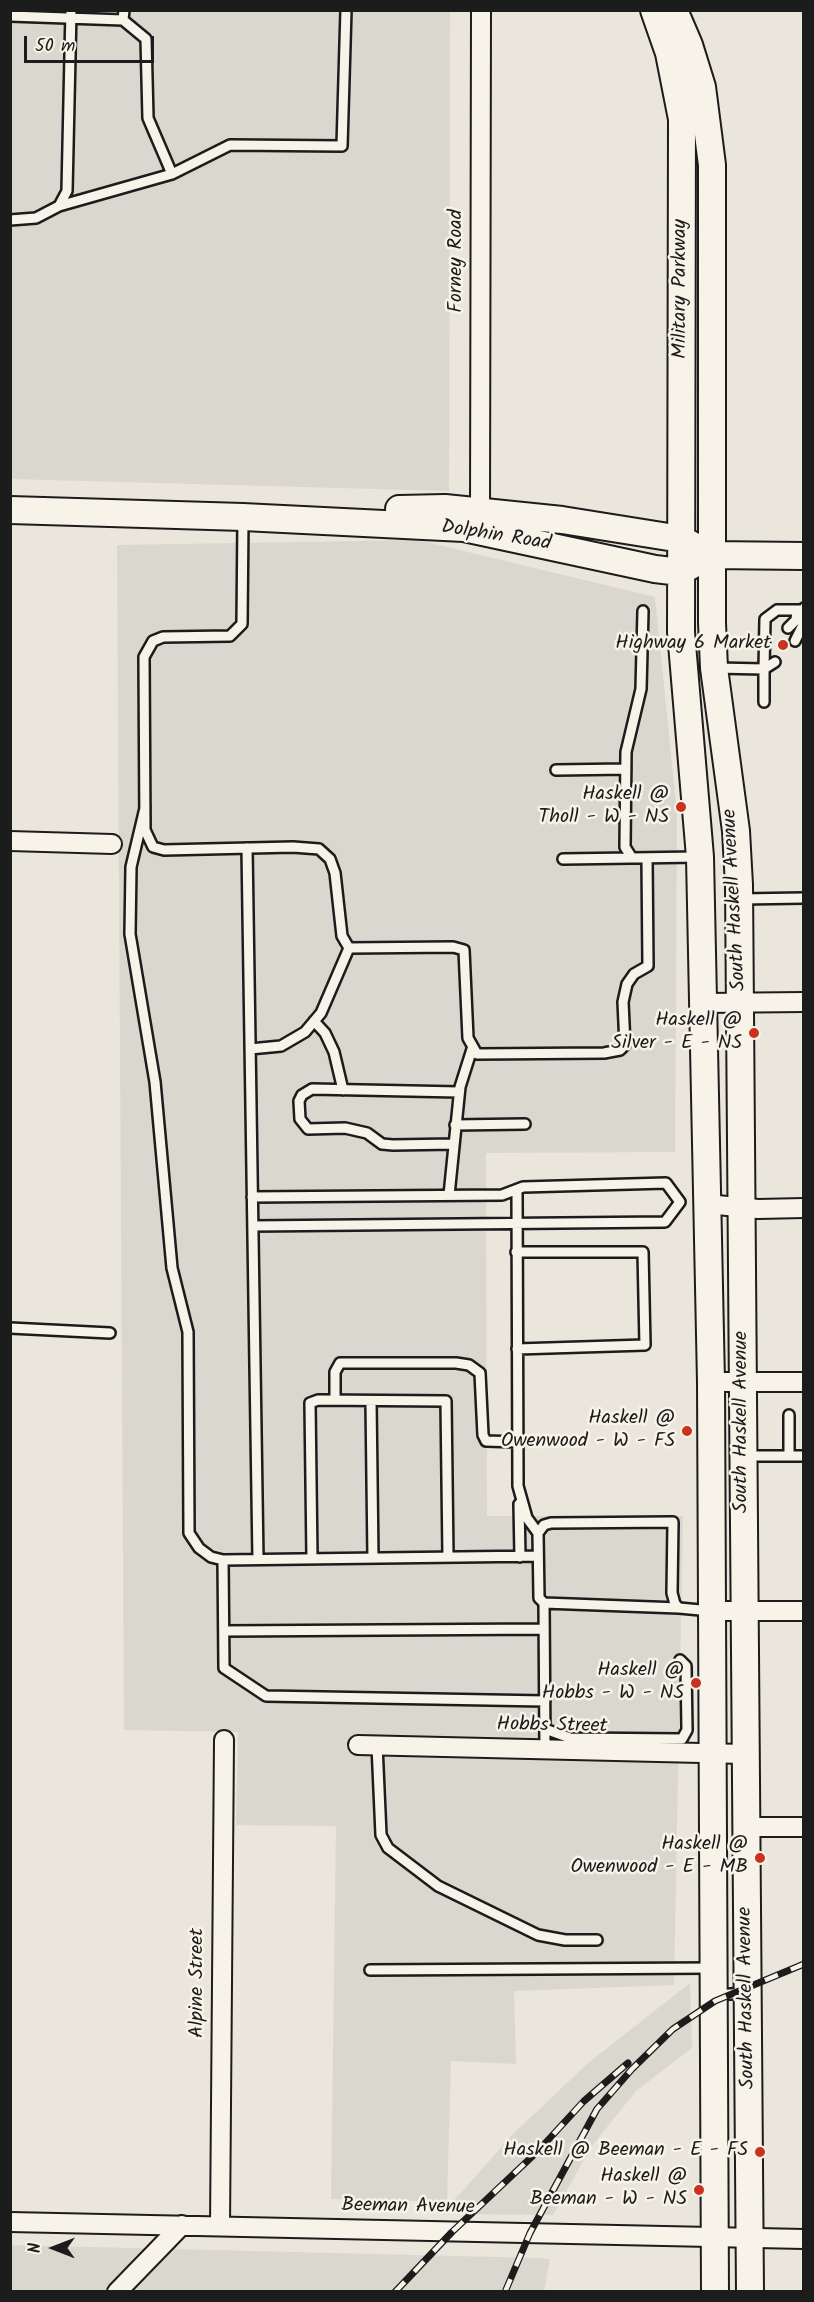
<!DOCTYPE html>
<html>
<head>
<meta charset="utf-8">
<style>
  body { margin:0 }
  #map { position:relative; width:814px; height:2302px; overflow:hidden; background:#eae6dc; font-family:Kalam,sans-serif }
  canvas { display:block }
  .frame { position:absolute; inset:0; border:12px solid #1c1c1c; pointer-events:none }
  .north { position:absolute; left:24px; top:2218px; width:60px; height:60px; -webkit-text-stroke:4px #f7f3e8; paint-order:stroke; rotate:270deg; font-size:16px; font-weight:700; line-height:24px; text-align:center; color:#1c1c1c }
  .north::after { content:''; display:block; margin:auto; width:21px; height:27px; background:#1c1c1c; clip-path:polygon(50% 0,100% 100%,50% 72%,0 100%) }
  .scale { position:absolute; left:24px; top:36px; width:130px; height:27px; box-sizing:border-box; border:3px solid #1c1c1c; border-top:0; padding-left:8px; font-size:18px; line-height:21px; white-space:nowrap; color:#1c1c1c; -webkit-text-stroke:4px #f7f3e8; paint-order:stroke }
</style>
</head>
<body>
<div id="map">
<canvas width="814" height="2302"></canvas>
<div class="frame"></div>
<div class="north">N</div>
<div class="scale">50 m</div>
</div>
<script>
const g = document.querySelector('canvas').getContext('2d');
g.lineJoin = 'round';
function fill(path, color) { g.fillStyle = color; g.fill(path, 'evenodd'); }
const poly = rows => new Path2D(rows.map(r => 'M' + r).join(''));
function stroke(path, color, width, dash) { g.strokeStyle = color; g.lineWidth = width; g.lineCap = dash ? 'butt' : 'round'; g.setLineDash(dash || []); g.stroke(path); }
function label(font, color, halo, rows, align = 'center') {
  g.font = font + ' Kalam,sans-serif'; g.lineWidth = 5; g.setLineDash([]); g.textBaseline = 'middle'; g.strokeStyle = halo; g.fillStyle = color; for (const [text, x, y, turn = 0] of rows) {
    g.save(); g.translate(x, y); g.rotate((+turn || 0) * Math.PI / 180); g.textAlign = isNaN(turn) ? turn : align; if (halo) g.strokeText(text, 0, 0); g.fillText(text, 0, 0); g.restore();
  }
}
const built = poly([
  [11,11,450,11,449,491,11,479],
  [418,540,655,597,677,814,675,1152,486,1153,487,1516,683,1516,674,1985,514,1991,516,2064,451,2061,447,2202,331,2199,336,1826,236,1825,238,1732,124,1730,117,545],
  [690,1983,692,2048,636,2091,591,2147,553,2215,442,2214,513,2134,587,2064],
  [11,2245,536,2258,550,2259,544,2291,11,2292]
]);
const service = poly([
  [10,16,123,20,124,10],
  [123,20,146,39,148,118,172,174],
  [59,206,172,174,230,145,342,146,346,10],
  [10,220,36,218,59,206,67,191,71,10],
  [243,519,242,624,230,636,163,637,153,641,144,657,145,830,153,847,164,850,293,847,319,849,330,859,335,873,342,936,349,948],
  [643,611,641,689,626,752,625,847,632,858,698,857],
  [788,628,796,620,797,610],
  [795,641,803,625,804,608],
  [716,668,764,669,764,702],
  [764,669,765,619,777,610,803,610],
  [764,669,775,662],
  [556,770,626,769],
  [145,808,131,867,130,934,155,1082,172,1268,188,1332,189,1533,199,1548,211,1557,223,1560,538,1556],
  [247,848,258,1559],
  [563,859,632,858],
  [741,899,804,898],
  [349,948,453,947,464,950,468,1038,477,1054,604,1053,620,1050,625,1045,623,1002,627,984,634,974,648,966,647,858],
  [314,1021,325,1033,334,1052,343,1090],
  [250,1049,281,1046,305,1032,321,1013,349,948],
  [455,1125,525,1124],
  [453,1144,393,1145,382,1144,367,1133,345,1128,308,1129,300,1119,299,1101,302,1095,312,1089,459,1092],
  [517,1190,518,1486,527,1518,538,1533],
  [449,1195,460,1087,472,1049],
  [252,1197,502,1195,523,1187,666,1183,680,1202],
  [253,1226,665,1222,680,1202],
  [516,1252,643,1252,645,1345,517,1349],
  [10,1328,110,1333],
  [335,1400,335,1372,340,1363,456,1363,469,1365,480,1373,483,1435,486,1441,518,1442],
  [371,1401,373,1558],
  [789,1415,789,1456],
  [746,1456,804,1456],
  [519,1504,520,1557],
  [312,1559,310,1403,318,1400,446,1401,448,1557],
  [223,1560,224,1668,266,1696,545,1701],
  [544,1603,545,1749],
  [679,1608,544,1603,539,1598,538,1533,544,1525,551,1523,673,1522,672,1593,675,1604,679,1608,711,1611],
  [224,1631,544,1629],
  [545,1729,570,1738,682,1739,687,1730,686,1666,680,1660],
  [377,1745,381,1835,388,1848,438,1886,538,1935,565,1940,597,1940],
  [370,1970,713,1968],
  [715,1995,746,1993]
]);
const minor = poly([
  [480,511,481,10],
  [10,841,112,844],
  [705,1003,804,1002],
  [707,1204,758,1209,804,1208],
  [711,1382,804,1382],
  [714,1611,804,1611],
  [358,1745,744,1754],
  [746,1827,804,1827],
  [10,2222,804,2239],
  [220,2226,224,1740],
  [117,2292,182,2225]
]);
const secondary = poly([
  [654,10,669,53,682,119,681,632,700,857,711,1382,715,2292],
  [674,10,689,45,702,87,712,165,712,623,714,668,736,831,739,885,750,2292],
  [399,509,445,508,562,520,681,539,710,555,804,556],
  [10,510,243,517,464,528,655,569,680,572,694,564]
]);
const rail = poly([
  [395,2292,452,2232,538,2151,584,2101,628,2063],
  [505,2292,530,2233,597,2109,632,2069,673,2029,715,2001,804,1964]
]);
const markers = [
  [783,645,6,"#c8321e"],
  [681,807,6,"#c8321e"],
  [754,1033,6,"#c8321e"],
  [687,1431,6,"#c8321e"],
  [696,1683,6,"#c8321e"],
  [760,1858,6,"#c8321e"],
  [760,2152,6,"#c8321e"],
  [699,2190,6,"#c8321e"]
];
const streetNames = [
  ["Forney Road",458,261,-90],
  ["Military Parkway",682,289,-90],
  ["Dolphin Road",496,537,9],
  ["South Haskell Avenue",736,900,-93],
  ["South Haskell Avenue",743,1422,-90],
  ["Hobbs Street",552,1727,1],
  ["Alpine Street",199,1983,-90],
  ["South Haskell Avenue",748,1998,-91],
  ["Beeman Avenue",408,2208,1]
];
const poiNames = [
  ["Highway 6 Market",771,645],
  ["Haskell @",669,796],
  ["Tholl - W - NS",669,819],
  ["Haskell @",742,1022],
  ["Silver - E - NS",742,1045],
  ["Haskell @",675,1420],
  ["Owenwood - W - FS",675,1443],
  ["Haskell @",684,1672],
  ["Hobbs - W - NS",684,1695],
  ["Haskell @",748,1846],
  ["Owenwood - E - MB",748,1869],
  ["Haskell @ Beeman - E - FS",748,2152],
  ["Haskell @",687,2178],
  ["Beeman - W - NS",687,2201]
];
fill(built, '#dad7ce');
stroke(service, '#1c1c1c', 14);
stroke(minor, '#1c1c1c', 22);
stroke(secondary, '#1c1c1c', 30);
stroke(service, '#f7f3e8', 9);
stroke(minor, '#f7f3e8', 18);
stroke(secondary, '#f7f3e8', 26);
stroke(rail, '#1c1c1c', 7);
stroke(rail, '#f7f3e8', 4.5, [14]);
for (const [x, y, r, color] of markers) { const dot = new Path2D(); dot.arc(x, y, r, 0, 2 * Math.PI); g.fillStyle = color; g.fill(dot); stroke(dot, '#f7f3e8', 2); }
label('20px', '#1c1c1c', '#f7f3e8', streetNames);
label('20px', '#1c1c1c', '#f7f3e8', poiNames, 'right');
</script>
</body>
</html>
